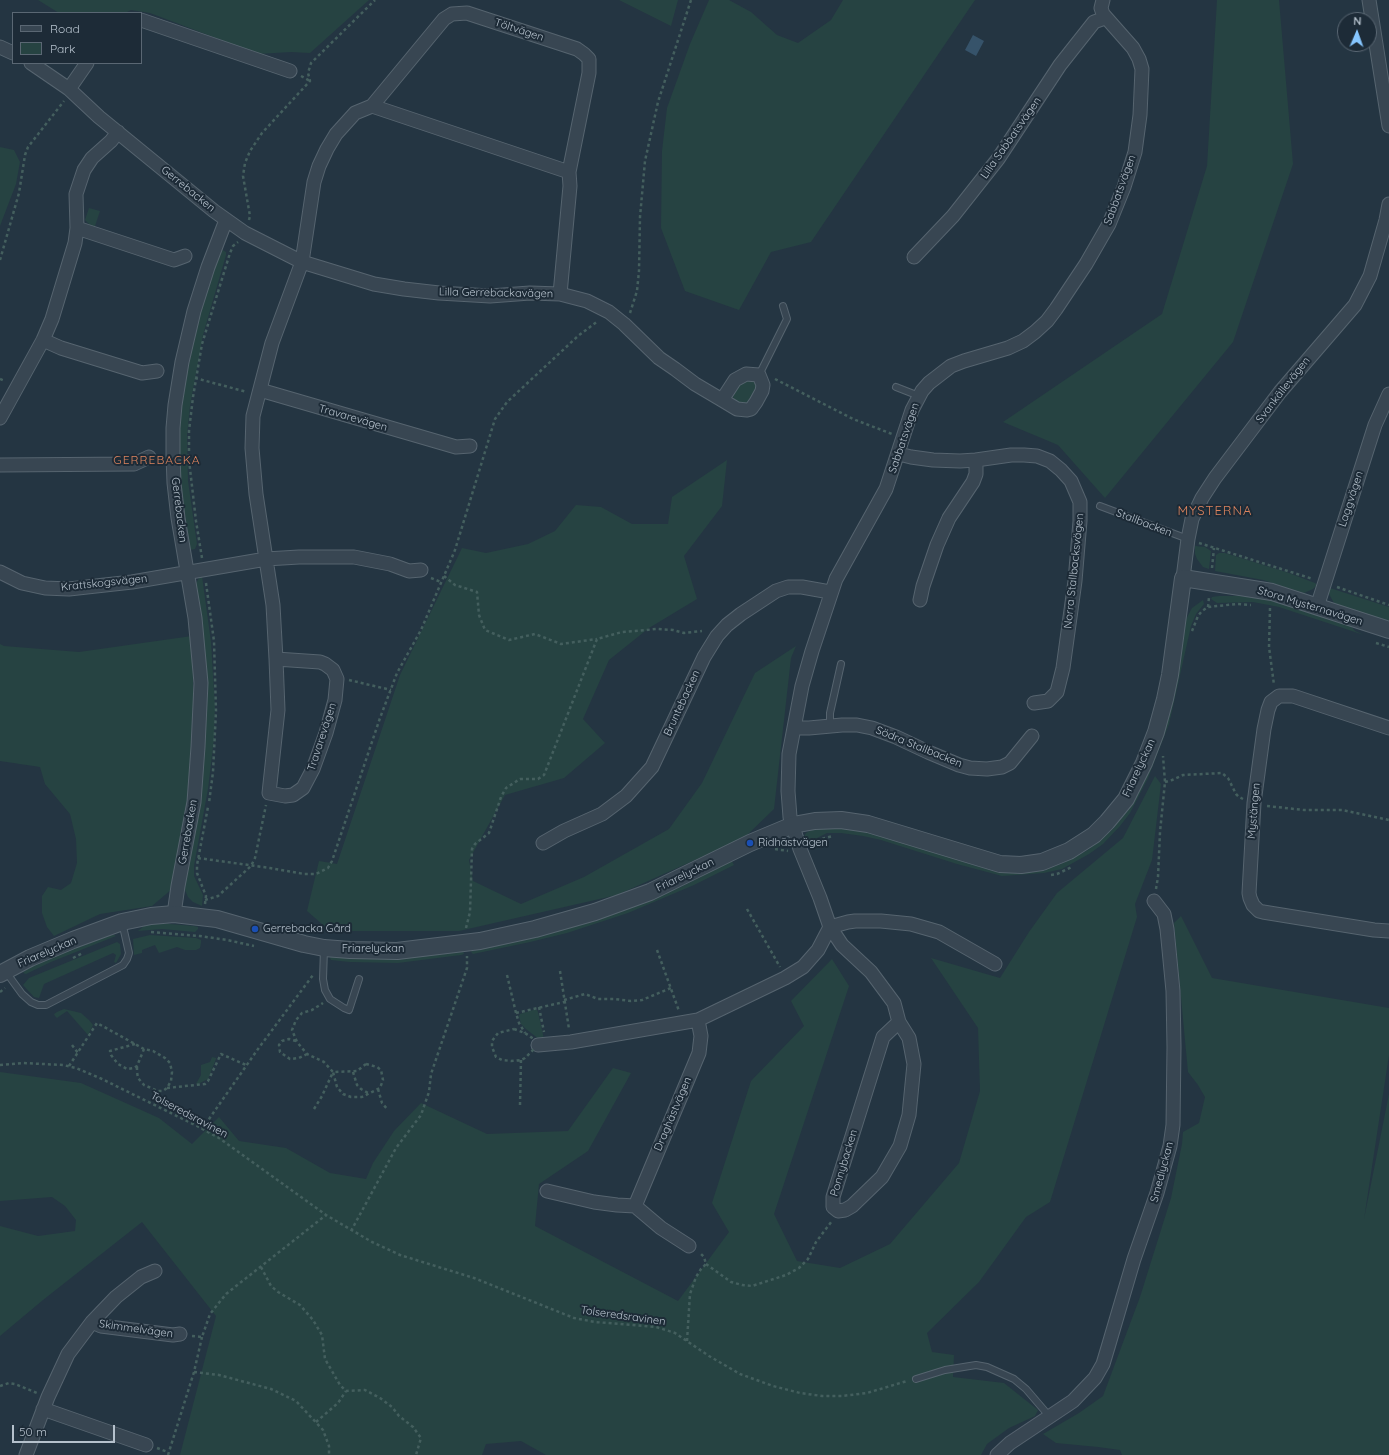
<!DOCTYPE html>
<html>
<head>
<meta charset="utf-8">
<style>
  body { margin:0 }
  #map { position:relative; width:1389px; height:1455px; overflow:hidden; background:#243542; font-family:Quicksand,sans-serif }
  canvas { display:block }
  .legend { position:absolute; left:12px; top:12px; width:130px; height:52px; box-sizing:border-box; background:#1d2b37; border:1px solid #5a6773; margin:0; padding:5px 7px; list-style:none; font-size:12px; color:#b5c1cc }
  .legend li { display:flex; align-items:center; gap:8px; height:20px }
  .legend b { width:20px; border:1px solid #5a6773 }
  .north { position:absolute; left:1337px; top:12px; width:40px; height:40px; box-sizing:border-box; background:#1d2b37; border:1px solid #5a6773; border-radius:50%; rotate:2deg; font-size:11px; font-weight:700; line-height:16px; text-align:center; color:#b5c1cc }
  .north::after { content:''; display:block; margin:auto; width:14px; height:18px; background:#86c6ff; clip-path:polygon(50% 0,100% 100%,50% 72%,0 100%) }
  .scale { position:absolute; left:12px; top:1425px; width:103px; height:18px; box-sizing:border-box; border:2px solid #b5c1cc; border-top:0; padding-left:5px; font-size:12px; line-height:14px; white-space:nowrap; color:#b5c1cc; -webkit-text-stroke:3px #1d2b37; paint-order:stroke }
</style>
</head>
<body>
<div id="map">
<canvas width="1389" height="1455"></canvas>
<ul class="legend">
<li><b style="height:5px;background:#384652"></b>Road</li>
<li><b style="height:11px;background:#264342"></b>Park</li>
</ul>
<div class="north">N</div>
<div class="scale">50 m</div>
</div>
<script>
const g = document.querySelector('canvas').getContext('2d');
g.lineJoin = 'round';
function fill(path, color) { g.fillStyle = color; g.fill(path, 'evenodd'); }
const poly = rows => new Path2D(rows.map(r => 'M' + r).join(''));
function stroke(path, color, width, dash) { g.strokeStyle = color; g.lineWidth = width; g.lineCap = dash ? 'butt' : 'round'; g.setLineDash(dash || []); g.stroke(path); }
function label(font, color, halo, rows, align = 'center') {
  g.font = font + ' Quicksand,sans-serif'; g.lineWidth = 4; g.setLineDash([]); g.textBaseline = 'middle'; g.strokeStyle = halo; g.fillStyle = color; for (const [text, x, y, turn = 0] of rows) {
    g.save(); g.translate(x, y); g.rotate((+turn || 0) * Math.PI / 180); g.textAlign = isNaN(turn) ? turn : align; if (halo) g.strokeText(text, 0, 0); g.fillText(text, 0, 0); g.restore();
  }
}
const green = poly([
  [38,0,369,0,310,53,291,52,258,54,150,13,131,10,125,13,59,13],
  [619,0,678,0,671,26],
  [709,0,729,0,751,12,777,35,798,43,831,20,843,0,975,0,811,242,771,252,739,310,685,291,661,228,662,151,667,108,690,44],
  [1217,0,1279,0,1293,164,1233,342,1105,498,1058,445,1003,422,1162,314,1207,166],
  [0,147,14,150,20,162,16,184,0,226],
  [89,208,100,211,94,229,85,220],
  [221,249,226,252,226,255,203,335,190,406,187,435,188,481,197,544,195,549,189,550,183,509,180,477,179,445,180,415,187,361,203,300],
  [755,379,757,389,750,401,744,404,736,402,733,399,734,391,743,380],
  [727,460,722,506,684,556,697,599,649,628,609,660,583,719,605,743,564,778,505,795,469,860,473,881,521,904,584,877,669,829,702,783,755,673,796,646,791,658,774,809,744,838,617,895,459,931,330,931,307,911,319,861,337,864,400,675,462,548,486,553,528,544,555,531,576,505,601,507,632,524,668,524,672,497],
  [1195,546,1205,547,1211,551,1209,569,1203,567,1197,559,1195,554],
  [1219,553,1225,553,1254,562,1289,573,1315,583,1317,585,1313,589,1304,593,1263,580,1215,571,1216,555],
  [202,576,211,642,215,707,214,739,208,789,194,866,194,876,203,895,202,906,193,902,188,897,185,890,184,882,203,768,205,736,206,706,195,585,199,578],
  [1330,588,1389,607,1389,622,1337,605,1334,603,1329,594,1328,589],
  [1219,596,1239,596,1268,599,1350,625,1355,631,1364,635,1279,607,1253,602,1217,603,1211,599,1212,597],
  [1203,600,1204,604,1196,614,1191,626,1169,724,1148,778,1130,813,1120,826,1103,844,1089,854,1062,869,1044,873,1002,876,957,864,881,840,863,836,841,833,827,833,805,844,803,840,804,837,806,833,811,830,818,829,850,828,862,830,891,838,990,870,1002,872,1045,868,1061,864,1088,850,1114,828,1123,814,1184,623,1192,608],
  [192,636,194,727,188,795,182,838,172,889,152,906,100,914,54,936,47,927,42,913,42,896,48,887,61,890,71,883,77,863,76,839,70,814,45,784,40,767,0,761,0,644,4,646,79,652],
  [1155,776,1161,784,1152,860,1135,904,1137,917,1050,1202,1026,1217,979,1282,927,1333,932,1352,954,1355,953,1377,1004,1383,1038,1410,1035,1416,1009,1428,987,1444,981,1455,546,1455,521,1441,486,1444,482,1455,180,1455,216,1316,142,1222,43,1300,0,1336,0,1226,38,1236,75,1231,76,1220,65,1206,52,1197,0,1201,0,1072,81,1083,159,1118,192,1144,219,1117,239,1141,286,1148,330,1173,366,1179,373,1163,394,1131,421,1103,487,1134,568,1131,613,1068,631,1073,588,1151,539,1184,535,1226,678,1301,729,1232,712,1203,751,1081,804,1026,791,1001,832,959,849,986,774,1214,797,1261,840,1268,890,1244,959,1163,980,1091,978,1028,931,958,1000,978,1029,932,1057,893,1123,838],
  [730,858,734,865,694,885,628,913,567,933,530,942,473,954,471,952,473,949,631,906,681,887,718,868],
  [1181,916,1212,978,1389,1008,1389,1055,1364,1219,1389,1094,1389,1455,1122,1455,1120,1450,1098,1447,1056,1443,1043,1434,1079,1413,1103,1396,1140,1297,1171,1198,1182,1144,1183,1132,1199,1123,1205,1097,1198,1085,1188,1072,1174,923],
  [159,923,194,926,198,927,198,929,195,932,162,929,138,931,146,924],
  [111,933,116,936,51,962,26,974,23,973,29,966],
  [150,935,196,938,201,940,201,943,200,948,196,950,185,950,177,947,159,953,155,945,142,950,142,953,134,955,133,939],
  [117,942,120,944,121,954,116,963,114,962,116,955,113,953,44,984,39,998,34,997,23,985,29,978],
  [463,951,464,954,461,955,398,963,350,962,331,960,330,958,331,956,364,958,392,958],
  [64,1009,81,1013,89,1020,93,1025,88,1035,67,1011,57,1018,55,1016,54,1014,57,1012],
  [533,1010,537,1010,538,1012,544,1039,540,1040,526,1029,521,1024,519,1016,520,1014],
  [212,1057,216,1058,216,1059,208,1079,200,1083,196,1084,201,1075,201,1065,210,1062]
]);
const water = poly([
  [973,35,984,41,976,56,965,50]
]);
const path = poly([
  [301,76,310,81],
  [249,220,250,216,243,176,245,163,250,151,262,133,310,81,308,73,311,63,375,0],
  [0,260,19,193,25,155,28,147,64,101],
  [630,313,637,291,639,271,640,217,645,161,658,102,691,0],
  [195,378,247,392],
  [0,379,5,381],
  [775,379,853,419,892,434],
  [1199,543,1313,579],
  [202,558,196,521,189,460,189,431,193,397,202,344,230,253,233,246,238,242],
  [1212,568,1214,548],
  [444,576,455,585,477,592,479,615,485,630,509,640,535,634,561,644,597,639],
  [431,578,441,582],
  [206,583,214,641,216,711,213,772,209,803],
  [1337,587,1389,605],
  [1208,607,1209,597],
  [1270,608,1269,647,1274,685],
  [1192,631,1198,616,1202,611,1208,607,1237,604,1251,605],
  [1376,643,1389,647],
  [349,680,391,690],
  [1165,782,1172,780,1183,775,1222,773,1228,778,1236,794,1239,797,1243,799],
  [1267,806,1304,810,1342,810,1389,820],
  [811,843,825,838,833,836],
  [775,849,788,851],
  [198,858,270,868,304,874,316,874,328,868,332,861,380,718,397,673,421,630,455,550,495,419,507,402,578,336,598,321],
  [1051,875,1057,874,1072,867],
  [1156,889,1158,877,1160,832,1165,782,1163,756],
  [205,900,218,896,251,866,255,858,266,805],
  [205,904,206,896,197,873,197,865,208,807],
  [747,909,780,967],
  [466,928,470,912,472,849,475,844,489,833,501,797,506,788,520,779,538,779,544,775,597,639,622,632,657,629,673,630,684,633,702,631],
  [151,932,200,936,227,940,254,946],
  [657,950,679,1011],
  [73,958,83,953],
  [560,971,569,1029],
  [507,975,516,1013,519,1023,525,1033],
  [0,992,5,988],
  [564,1000,585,994,598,999,615,999,631,1001,642,1000,671,988],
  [539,1007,544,1032],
  [516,1013,564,1002],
  [514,1029,525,1033,535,1040,538,1045,525,1058,521,1060,511,1061,502,1060,496,1057,492,1047,492,1041,498,1033,514,1029],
  [296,1041,289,1039,282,1041,279,1045,280,1052,290,1059,299,1058,307,1054],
  [135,1044,110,1051,111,1055,118,1064,127,1069,134,1068,137,1066,144,1049],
  [72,1045,78,1053],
  [366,1064,377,1067,381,1070,383,1080,380,1088,362,1097,351,1097,343,1094,337,1087,333,1072,357,1071,366,1064],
  [0,1065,23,1063,63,1065,76,1068,102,1079,197,1126,219,1138,326,1215,372,1242,400,1255,474,1278,574,1318,595,1322,656,1327,666,1330,675,1333,709,1356,740,1374,773,1386,800,1393,822,1396,842,1396,867,1393,907,1381],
  [69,1066,97,1023,144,1049,153,1051,165,1058,170,1063,172,1072,171,1081,167,1088,163,1091,158,1091,144,1085,138,1078,137,1072,137,1066],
  [353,1072,357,1085,361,1089,370,1094],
  [167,1088,205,1084,208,1081,221,1054,246,1065],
  [378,1089,382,1103,388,1110],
  [520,1105,521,1060],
  [314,1109,322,1096,333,1072,324,1062,307,1054,297,1042,292,1030,296,1020,302,1013,312,1010,323,1003],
  [202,1129,258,1049,313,975],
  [351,1231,396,1148,421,1115,429,1092,431,1074,467,968,467,956],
  [706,1264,731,1282,742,1285,752,1286,786,1275,799,1268,808,1259,816,1242,832,1221],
  [261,1267,271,1286,278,1292,300,1305,313,1320,322,1335,325,1359,340,1385,346,1391,365,1390,380,1398,392,1407,399,1416,413,1427,421,1438,416,1455],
  [192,1336,202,1337,210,1314,226,1294,326,1215],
  [687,1341,690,1294,696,1277,701,1269,706,1264,704,1257,699,1252],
  [194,1372,219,1375,271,1389,296,1401,323,1430,329,1446,329,1455],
  [0,1386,9,1383,15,1384,37,1393],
  [316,1422,338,1403,346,1391],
  [157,1448,168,1452],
  [168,1455,194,1372,202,1337]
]);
const service = poly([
  [759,375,787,319,783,306],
  [896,387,919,396],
  [1100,506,1188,539],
  [830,726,830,713,841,664],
  [324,949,323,979,325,990,330,999,344,1008,349,1010,359,979],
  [6,972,22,994,31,1002,38,1005,46,1005,123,965,127,959,129,953,122,922],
  [916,1379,945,1370,976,1365,987,1367,1014,1379,1026,1389,1050,1417]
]);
const minor = poly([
  [1369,0,1389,126],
  [141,20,290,71],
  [0,47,13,53],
  [31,63,69,89,99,117,214,211,245,233,302,262,374,284,404,289,439,293,490,296,530,293,560,294,587,301,609,312,624,324,659,358,675,369,695,384,722,400,737,409,747,410,751,409,756,402,762,391,763,385,759,375,746,374,735,380,722,400],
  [69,89,87,63],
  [372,106,569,172],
  [77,228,174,260,185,256],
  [914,257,953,216,998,159,1060,65,1094,22,1105,18],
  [43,340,61,348,142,373,157,371],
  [260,390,456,447,470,446],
  [0,418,43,340,52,319,75,243,77,228,76,194,84,170,92,158,111,141,118,132],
  [899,454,911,457,933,460,960,461,976,460,976,474,973,482,949,518,937,545,923,586,920,600],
  [976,460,1011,455,1024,455,1037,456,1050,461,1061,470,1071,481,1080,502,1080,521,1075,581,1063,668,1057,692,1048,701,1034,703],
  [0,465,134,464,149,457],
  [0,572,22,583,45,588,69,589,132,582,266,559,299,557,354,557,390,564,409,571,421,570],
  [1183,578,1188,539,1192,519,1202,498,1215,478,1280,392,1355,305,1370,276,1386,220,1389,204],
  [1317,607,1375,425,1389,394],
  [276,659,320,662,325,664,333,670,337,679,335,700,326,733,313,769,303,788,293,795,285,796,269,793,278,710,276,659,273,605,256,494,252,448,253,416,272,343,302,262,314,182,319,166,327,149,336,134,355,113,372,106,444,19,452,14,467,13,577,49,584,54,589,59,589,73,569,172,570,186,560,294],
  [794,728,809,728,842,725,857,725,872,728,896,737,928,752,959,765,970,768,987,769,1002,767,1010,763,1032,736],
  [1389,728,1293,696,1279,696,1271,702,1268,710,1264,729,1254,803,1249,893,1250,898,1253,905,1259,911,1263,912,1374,930,1389,931],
  [543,843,564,831,602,814,626,796,652,767,704,657,717,636,727,625,741,614,776,591,788,587,802,587,830,592],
  [174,914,178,886,194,802,198,747,201,683,195,618,178,518,174,483,173,455,173,428,175,405,182,362,194,311,208,267,226,220],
  [899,1022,883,1037,833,1197,833,1207,838,1211,845,1210,852,1206,882,1177,900,1146,909,1115,914,1064,909,1038,899,1022,894,1003,871,972,842,945,830,927,848,922,855,921,881,921,911,924,939,932,995,964],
  [538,1045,571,1042,698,1020,785,978,803,967,818,950,830,927,820,898,800,849,790,817,788,791,789,754,802,686,812,651,836,579,886,489,912,410,922,391,929,383,951,366,964,361,1008,348,1023,341,1035,332,1047,321,1056,309,1086,264,1109,224,1124,187,1135,152,1140,115,1142,69,1139,59,1133,48,1103,14,1101,8,1103,0],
  [547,1191,594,1202,617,1205,635,1206,661,1228,689,1246],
  [635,1206,699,1053,701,1036,698,1020],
  [92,1322,101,1326,173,1335,180,1334],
  [43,1409,146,1445],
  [26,1455,48,1397,68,1354,92,1322,116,1297,141,1277,155,1271],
  [997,1455,1010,1443,1073,1401,1095,1378,1103,1364,1109,1344,1134,1259,1157,1193,1170,1146,1173,1125,1174,1047,1173,991,1167,929,1164,914,1154,901]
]);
const tertiary = poly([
  [0,974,30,958,73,940,122,922,151,916,174,914,217,919,304,944,324,948,350,950,397,951,480,941,535,929,595,912,650,892,750,843,793,825,815,821,841,820,868,824,1000,864,1021,865,1042,862,1069,851,1094,835,1107,822,1126,799,1144,763,1156,732,1165,699,1170,675,1183,578,1272,592,1389,630]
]);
const markers = [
  [750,843,4,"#1a4fb4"],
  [255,929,4,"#1a4fb4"]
];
const streetNames = [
  ["Töltvägen",519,30,18],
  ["Lilla Sabbatsvägen",1011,138,-55],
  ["Gerrebacken",188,189,39],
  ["Sabbatsvägen",1120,190,-70],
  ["Lilla Gerrebackavägen",496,293,1],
  ["Svankällevägen",1283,390,-52],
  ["Travarevägen",353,418,16],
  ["Sabbatsvägen",904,438,-71],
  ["Laggvägen",1351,499,-72],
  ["Gerrebacken",179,510,83],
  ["Stallbacken",1144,523,21],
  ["Norra Stallbacksvägen",1074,571,-84],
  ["Krattskogsvägen",104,583,-6],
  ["Stora Mysternavägen",1310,606,17],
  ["Bruntebacken",682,703,-65],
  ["Travarevägen",322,737,-72],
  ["Södra Stallbacken",919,747,22],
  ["Friarelyckan",1139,768,-65],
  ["Mystängen",1254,811,-85],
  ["Gerrebacken",188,832,-80],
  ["Friarelyckan",685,875,-26],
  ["Friarelyckan",373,949],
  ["Friarelyckan",47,952,-23],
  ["Draghästvägen",673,1114,-67],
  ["Tolseredsravinen",189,1115,28],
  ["Ponnybacken",844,1163,-73],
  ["Smedlyckan",1162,1172,-75],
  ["Tolseredsravinen",623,1316,8],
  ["Skimmelvägen",136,1329,8]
];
const poiNames = [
  ["Ridhästvägen",758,843],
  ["Gerrebacka Gård",263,929]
];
const neighbourhoodNames = [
  ["GERREBACKA",157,460]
];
const quarterNames = [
  ["MYSTERNA",1215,511]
];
fill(green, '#264342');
fill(water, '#36536a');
stroke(service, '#56646f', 8);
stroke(minor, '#56646f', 15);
stroke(tertiary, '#56646f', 18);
stroke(path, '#445f5e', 2.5, [3, 3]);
stroke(service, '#384652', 6);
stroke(minor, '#384652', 13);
stroke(tertiary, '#384652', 16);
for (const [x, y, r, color] of markers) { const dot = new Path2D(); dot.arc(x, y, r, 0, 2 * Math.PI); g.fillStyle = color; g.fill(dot); stroke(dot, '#1d2b37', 1.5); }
label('11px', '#b5c1cc', '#1d2b37', streetNames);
label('11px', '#b5c1cc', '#1d2b37', poiNames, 'left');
g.letterSpacing = '1px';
label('12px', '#dd845e', '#1d2b37', neighbourhoodNames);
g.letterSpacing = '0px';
g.letterSpacing = '1px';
label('13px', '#dd845e', '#1d2b37', quarterNames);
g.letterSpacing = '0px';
</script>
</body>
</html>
